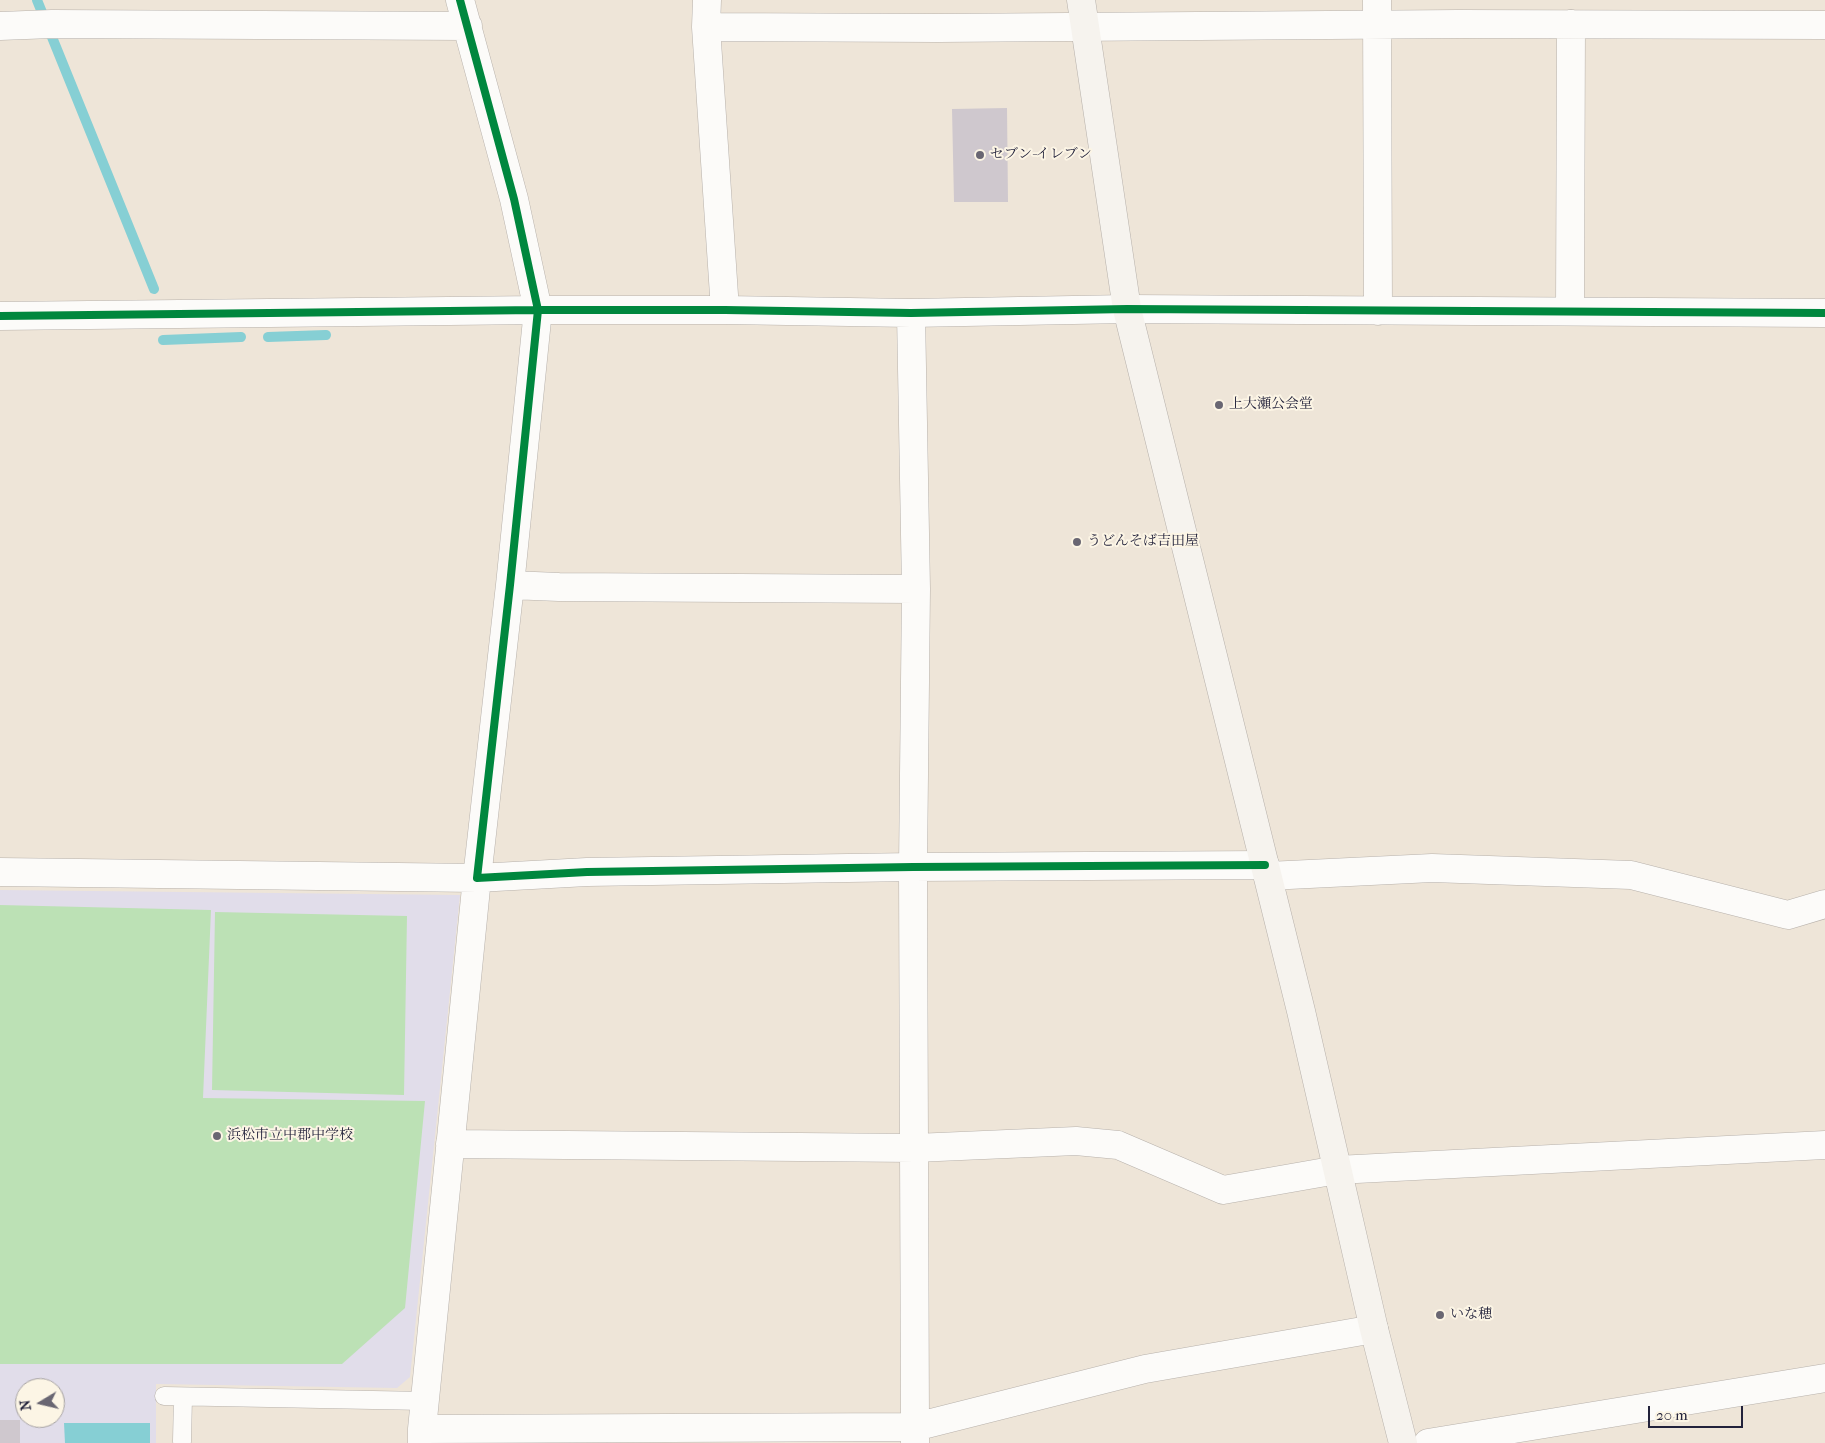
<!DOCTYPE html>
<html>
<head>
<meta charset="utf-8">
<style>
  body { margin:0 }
  #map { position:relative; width:1825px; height:1443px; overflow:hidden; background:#eee5d8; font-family:"IM FELL French Canon",serif }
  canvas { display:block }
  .north { position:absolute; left:15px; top:1378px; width:50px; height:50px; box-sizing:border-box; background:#fcf5e5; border:1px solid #a5a1a1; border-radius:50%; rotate:261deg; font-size:14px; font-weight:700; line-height:20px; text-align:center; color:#22223b }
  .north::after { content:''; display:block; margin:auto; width:18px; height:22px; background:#696672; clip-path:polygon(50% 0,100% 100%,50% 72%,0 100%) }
  .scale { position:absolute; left:1648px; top:1406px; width:95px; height:22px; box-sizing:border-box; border:2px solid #22223b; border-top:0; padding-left:6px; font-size:15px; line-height:18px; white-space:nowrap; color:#22223b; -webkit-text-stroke:4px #fcf5e5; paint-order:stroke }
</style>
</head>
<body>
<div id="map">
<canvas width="1825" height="1443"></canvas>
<div class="north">N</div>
<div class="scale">20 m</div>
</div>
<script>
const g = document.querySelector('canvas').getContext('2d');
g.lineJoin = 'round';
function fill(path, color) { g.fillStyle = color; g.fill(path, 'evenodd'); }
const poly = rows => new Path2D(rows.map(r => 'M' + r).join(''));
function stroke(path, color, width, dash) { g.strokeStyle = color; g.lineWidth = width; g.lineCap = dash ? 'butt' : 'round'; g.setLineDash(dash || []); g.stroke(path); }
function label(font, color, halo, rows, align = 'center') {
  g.font = font + ' "IM FELL French Canon","Noto Serif JP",serif'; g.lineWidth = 4; g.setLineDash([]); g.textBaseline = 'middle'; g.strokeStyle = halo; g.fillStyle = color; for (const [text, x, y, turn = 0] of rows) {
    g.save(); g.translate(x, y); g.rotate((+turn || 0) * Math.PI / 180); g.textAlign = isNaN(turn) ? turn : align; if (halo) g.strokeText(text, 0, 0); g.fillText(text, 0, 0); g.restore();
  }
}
const built = poly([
  [0,890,460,895,410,1377,397,1388,156,1384,156,1443,0,1443],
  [25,1388,55,1388,55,1418,25,1418]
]);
const green = poly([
  [0,905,211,910,203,1098,425,1101,405,1308,342,1364,0,1364],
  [215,912,407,916,404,1095,212,1090]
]);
const water = poly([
  [64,1423,150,1423,150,1443,65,1443]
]);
const stream = poly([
  [37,0,154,289],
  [268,337,326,335],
  [163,340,241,337]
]);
const building = poly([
  [1007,108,1008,202,954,202,952,109],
  [0,1420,20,1420,20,1443,0,1443]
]);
const lane = poly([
  [164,1396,425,1401],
  [182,1441,183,1397]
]);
const street = poly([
  [460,0,514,199,538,310,510,585,477,878,587,872,913,867,1265,865],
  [707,0,706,27,725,310],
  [1377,0,1378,311],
  [0,26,52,24,468,26],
  [706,27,938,28,1459,24,1825,25],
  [1570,311,1571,24],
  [0,316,538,310,725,310,911,313,1127,309,1825,313],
  [510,585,559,587,916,589],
  [0,872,477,878,422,1429,422,1443],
  [1268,876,1432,868,1631,875,1788,915,1825,904],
  [450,1144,915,1148,1076,1141,1118,1145,1223,1190,1337,1170,1825,1145],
  [422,1429,915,1427,913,867,916,589,911,313],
  [915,1443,915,1427,1145,1369,1374,1329],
  [1428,1443,1825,1378]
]);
const secondary = poly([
  [1081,0,1127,309,1301,1011,1374,1329,1403,1443]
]);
const cycleway = poly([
  [460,0,514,199,538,310,510,585,477,878,587,872,913,867,1265,865],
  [0,316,538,310,725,310,911,313,1127,309,1825,313]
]);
const markers = [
  [980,155,5,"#696672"],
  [1219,405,5,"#696672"],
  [1077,542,5,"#696672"],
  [217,1136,5,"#696672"],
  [1440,1315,5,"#696672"]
];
const poiNames = [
  ["セブン-イレブン",990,155],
  ["上大瀬公会堂",1229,405],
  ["うどんそば吉田屋",1087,542],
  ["浜松市立中郡中学校",227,1136],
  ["いな穂",1450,1315]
];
fill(built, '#e1ddea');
fill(green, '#bce1b5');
fill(water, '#86cfd4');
stroke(stream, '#86cfd4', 10);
fill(building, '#cfc8ce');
stroke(lane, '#b7b1ab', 19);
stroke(street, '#b7b1ab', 29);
stroke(secondary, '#b7b1ab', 29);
stroke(lane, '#fcfbf9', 18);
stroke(street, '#fcfbf9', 28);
stroke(secondary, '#f6f3ee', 28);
stroke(cycleway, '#00873e', 8);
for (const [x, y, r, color] of markers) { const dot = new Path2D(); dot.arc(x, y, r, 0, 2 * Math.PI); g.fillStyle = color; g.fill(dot); stroke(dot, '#fcf5e5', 2); }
label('14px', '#22223b', '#fcf5e5', poiNames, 'left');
</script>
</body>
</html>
